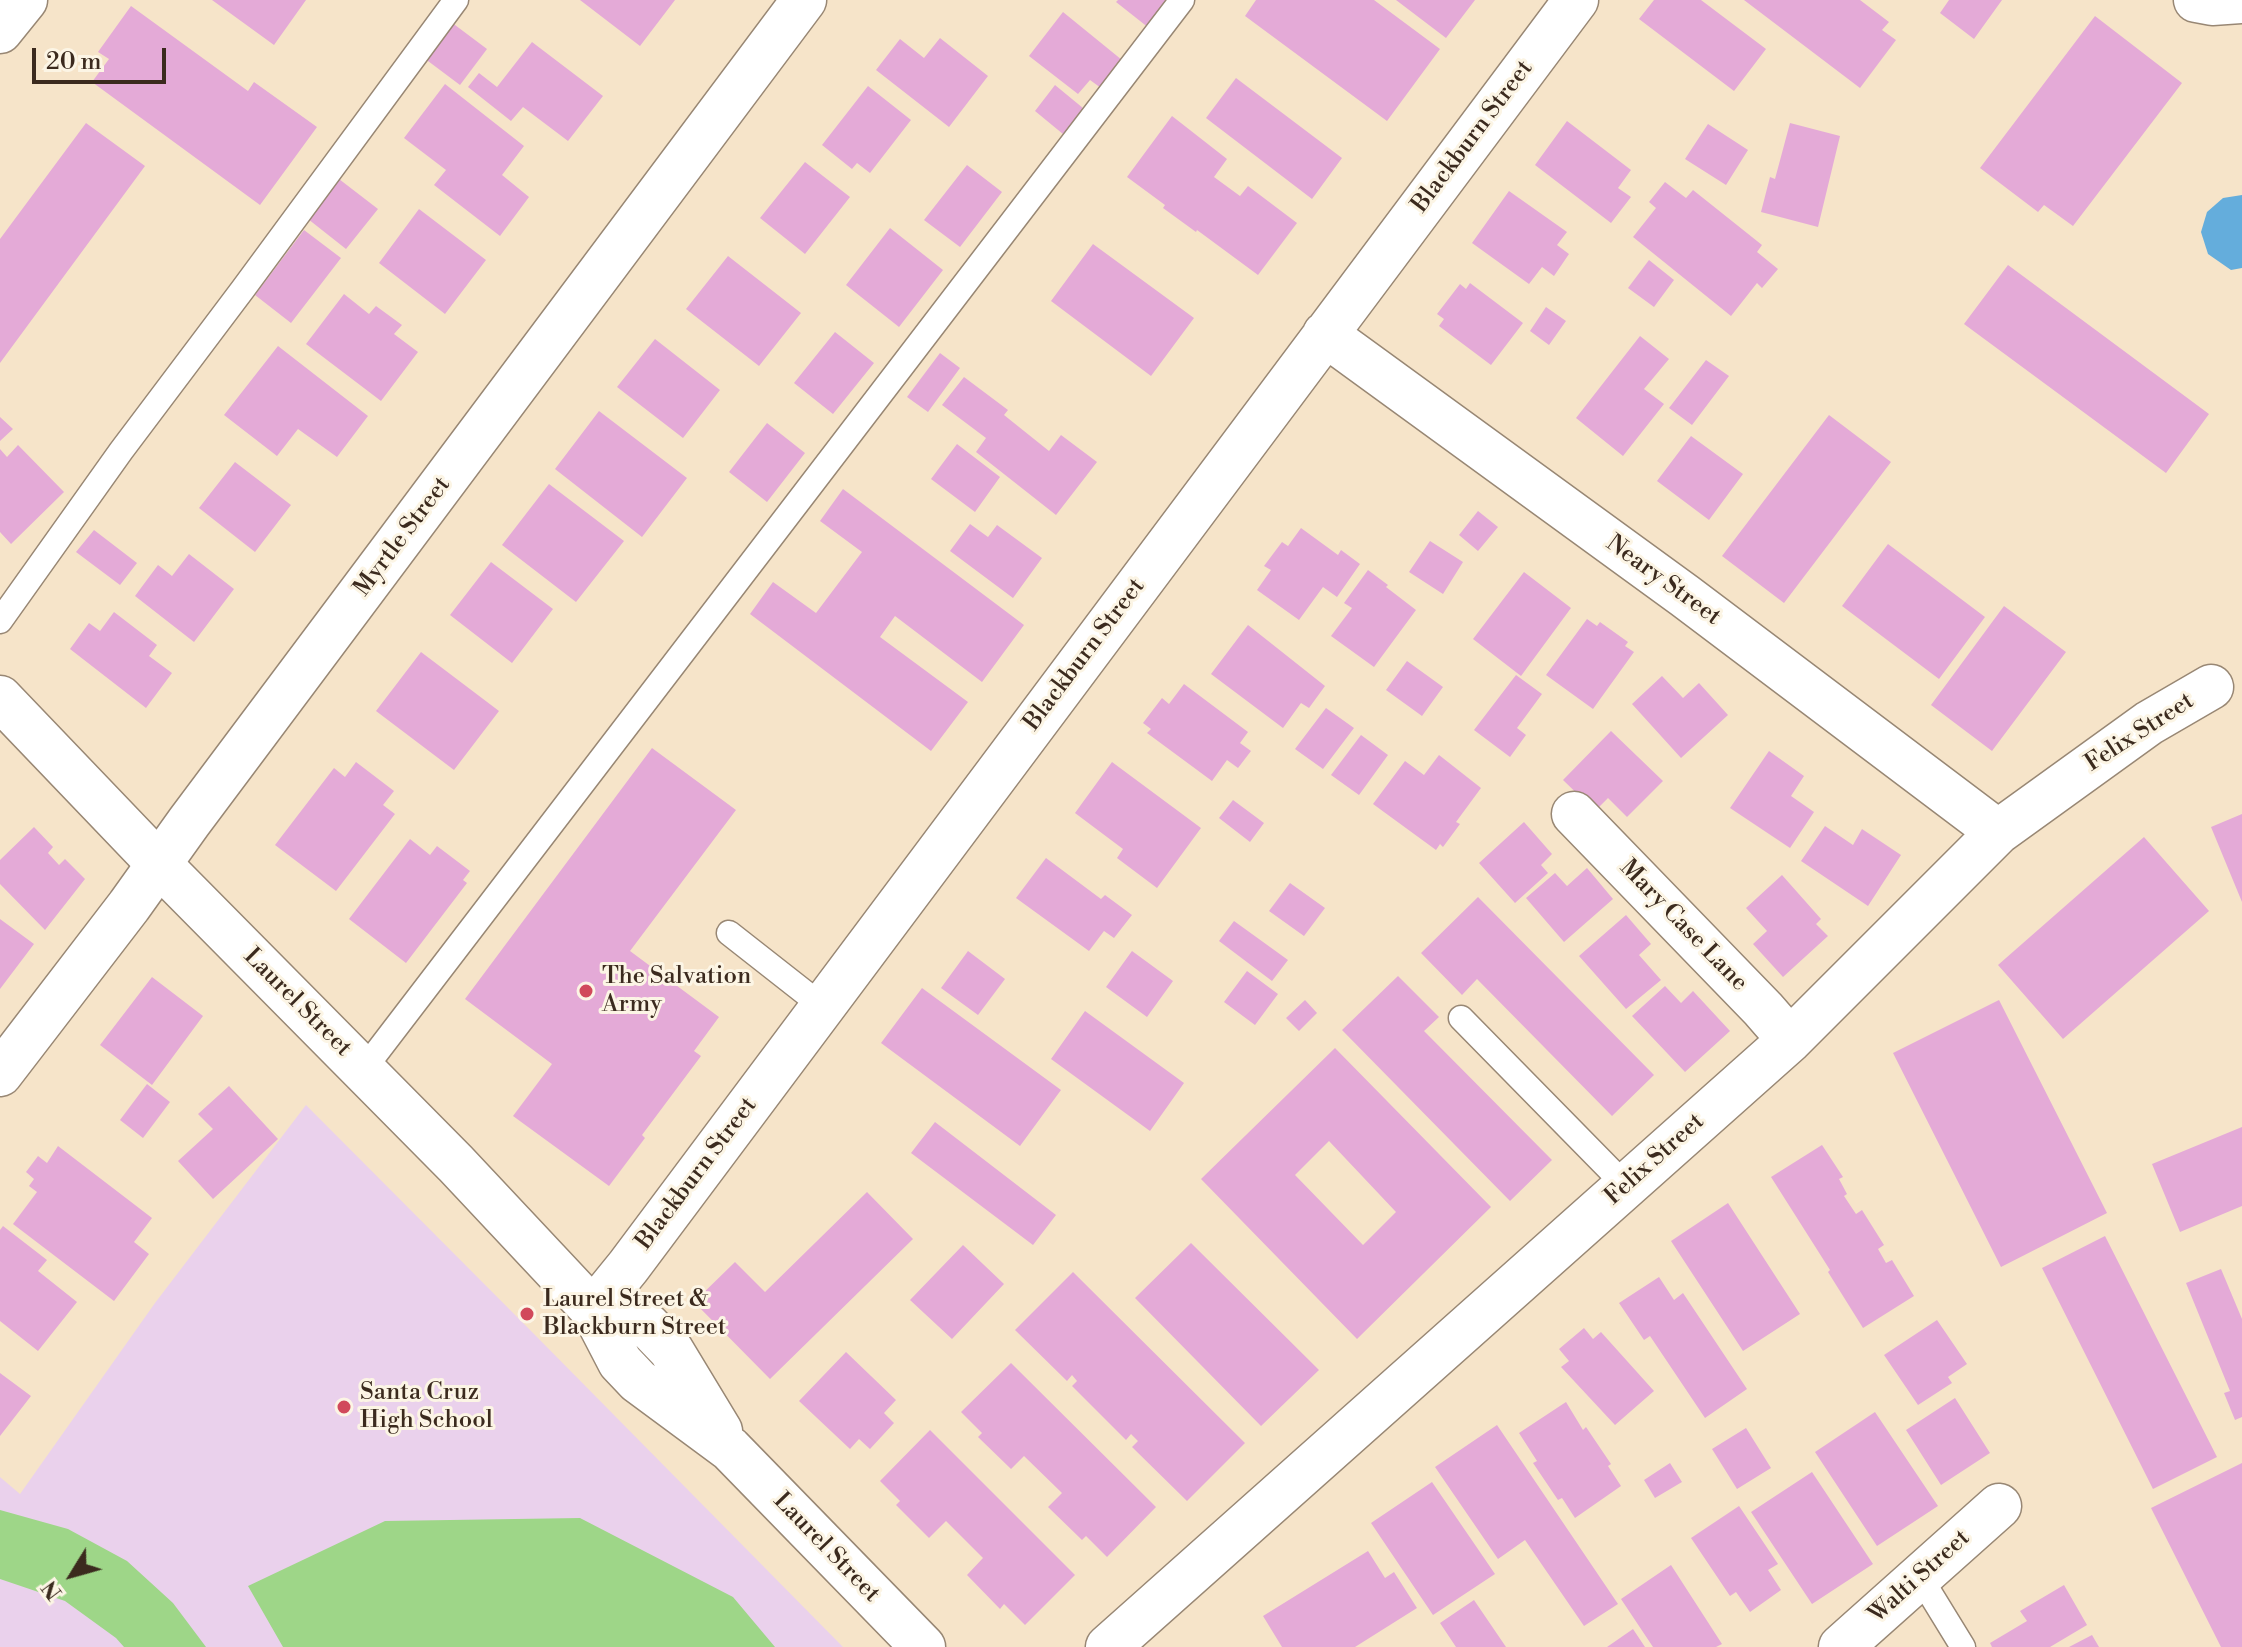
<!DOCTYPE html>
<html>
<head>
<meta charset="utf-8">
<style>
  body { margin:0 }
  #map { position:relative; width:2242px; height:1647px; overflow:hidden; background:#f6e4c9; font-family:"Libre Bodoni",serif }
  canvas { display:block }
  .north { position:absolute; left:32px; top:1535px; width:80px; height:80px; -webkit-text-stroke:6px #fcf5e5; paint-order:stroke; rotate:233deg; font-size:22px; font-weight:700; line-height:32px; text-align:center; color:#3b2a1e }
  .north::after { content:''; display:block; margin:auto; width:28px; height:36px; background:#3b2a1e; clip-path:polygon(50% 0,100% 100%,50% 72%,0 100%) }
  .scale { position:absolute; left:32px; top:48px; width:134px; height:36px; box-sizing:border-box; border:4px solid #3b2a1e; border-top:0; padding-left:10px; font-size:24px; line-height:28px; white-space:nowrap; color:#3b2a1e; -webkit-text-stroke:6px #fcf5e5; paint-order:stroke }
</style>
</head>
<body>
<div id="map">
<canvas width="2242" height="1647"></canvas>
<div class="north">N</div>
<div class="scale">20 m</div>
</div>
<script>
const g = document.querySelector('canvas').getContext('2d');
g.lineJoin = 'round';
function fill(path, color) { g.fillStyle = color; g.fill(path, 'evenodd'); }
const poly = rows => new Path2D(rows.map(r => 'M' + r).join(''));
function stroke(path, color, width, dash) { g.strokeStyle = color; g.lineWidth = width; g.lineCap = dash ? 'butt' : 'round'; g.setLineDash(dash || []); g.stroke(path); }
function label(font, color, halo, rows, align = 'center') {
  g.font = font + ' "Libre Bodoni",serif'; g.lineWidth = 6; g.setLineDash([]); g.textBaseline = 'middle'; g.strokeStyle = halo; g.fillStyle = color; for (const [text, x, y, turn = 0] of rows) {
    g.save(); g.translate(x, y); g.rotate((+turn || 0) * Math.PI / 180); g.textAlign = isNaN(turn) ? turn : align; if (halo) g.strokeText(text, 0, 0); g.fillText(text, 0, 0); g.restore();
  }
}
const built = poly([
  [306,1105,537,1337,843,1647,0,1647,0,1477,20,1494,155,1303]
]);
const green = poly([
  [0,1510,68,1529,127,1561,173,1603,206,1647,124,1647,116,1638,65,1601,0,1579],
  [580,1518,733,1597,775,1647,283,1647,248,1586,385,1521]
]);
const water = poly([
  [2242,195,2242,268,2231,270,2208,254,2201,232,2207,212,2223,198]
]);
const building = poly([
  [212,0,306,0,274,45],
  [580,0,675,0,640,46],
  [1118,0,1173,0,1154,32,1116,2],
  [1256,0,1374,0,1440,49,1387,121,1245,16],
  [1396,0,1475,0,1446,38],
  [1654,0,1701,0,1766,49,1734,91,1639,19],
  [1744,0,1860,0,1889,22,1882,30,1896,40,1860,88],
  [1949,0,2002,0,1974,39,1940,13],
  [131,6,248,91,254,82,317,127,260,205,92,82,109,59,98,52],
  [1063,12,1122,60,1101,88,1090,80,1078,94,1029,56],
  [2095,16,2182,83,2073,226,2044,205,2038,212,1980,168],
  [451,22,487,49,460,85,424,58],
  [940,38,988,76,949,127,876,70,900,39,924,58],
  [532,42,603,96,568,141,523,107,511,121,468,87,479,73,497,87],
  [1236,78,1342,158,1312,199,1206,118],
  [445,84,524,146,502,175,529,197,500,236,434,185,446,170,404,138],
  [1055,85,1089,113,1069,139,1035,111],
  [868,86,911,120,870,173,857,163,852,169,822,145],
  [1172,116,1227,159,1214,177,1240,196,1248,186,1297,223,1258,275,1197,230,1196,232,1163,208,1165,205,1127,177],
  [1567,121,1631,170,1618,188,1631,197,1611,223,1535,165],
  [86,123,145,166,0,363,0,239],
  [1790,123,1840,136,1818,227,1761,212,1770,177,1775,179],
  [1708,124,1748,150,1726,185,1685,159],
  [805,162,850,197,805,254,760,218],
  [967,165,1002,192,960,247,924,220],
  [339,179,378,209,346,249,308,219],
  [1665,182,1686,198,1693,190,1762,245,1757,252,1778,269,1762,288,1757,283,1731,316,1633,237,1656,208,1649,202],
  [1509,191,1567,232,1557,245,1569,254,1554,276,1542,267,1529,284,1472,243],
  [419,209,486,260,445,314,379,263],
  [890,228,943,270,899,327,846,285],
  [304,230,341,258,291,323,255,295],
  [1093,244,1194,318,1151,376,1051,301],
  [728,256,801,313,759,366,686,309],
  [1649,260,1674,280,1654,307,1628,288],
  [2008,265,2209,414,2166,473,1964,324],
  [1470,283,1523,323,1491,365,1439,326,1444,319,1437,314,1460,284,1466,289],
  [344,294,369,314,376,306,402,325,394,334,418,352,381,401,306,344],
  [1546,307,1566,321,1549,345,1530,331],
  [835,332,874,363,833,414,794,383],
  [1640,336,1669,359,1644,389,1664,404,1623,456,1576,418],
  [655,339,720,390,683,438,617,387],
  [278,346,368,416,337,457,298,429,277,456,224,415],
  [940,353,960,368,928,412,907,397],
  [1706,360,1729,376,1692,425,1669,408],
  [964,377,1008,410,1004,415,1049,451,1061,435,1097,462,1056,515,976,452,986,438,942,405],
  [599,411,687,478,642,537,555,469],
  [1829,415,1891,462,1784,603,1722,556],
  [0,417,13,429,0,441],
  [767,423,805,453,767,502,729,472],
  [1691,436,1743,474,1709,520,1657,481],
  [957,444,1000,477,975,512,931,479],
  [18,445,64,492,11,544,0,532,0,449,7,457],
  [235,462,291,505,255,552,199,508],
  [549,484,624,541,576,602,502,545],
  [843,489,1024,625,982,682,895,616,880,637,968,702,931,751,750,614,773,582,816,613,862,552,820,521],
  [1478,511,1498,527,1478,551,1459,535],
  [970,524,988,537,997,525,1042,558,1013,598,950,551],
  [1301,528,1338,555,1341,550,1360,564,1337,597,1323,587,1299,620,1257,590,1271,570,1264,566,1282,542,1288,546],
  [94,530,137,563,120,585,76,552],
  [1430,541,1463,562,1443,594,1409,572],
  [1888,544,1985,617,1939,679,1842,606],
  [189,554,234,589,194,642,135,596,158,565,172,576],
  [491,562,553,609,512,663,450,615],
  [1368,570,1388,585,1386,587,1416,610,1374,667,1331,636,1352,608,1344,603],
  [1524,572,1571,608,1521,676,1473,639],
  [2004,606,2066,652,1992,751,1931,705],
  [114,612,157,645,149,656,172,673,146,708,70,649,89,623,100,631],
  [1587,619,1597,626,1600,622,1628,642,1625,646,1634,652,1593,709,1546,675],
  [1248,625,1325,686,1309,708,1301,703,1283,728,1211,674],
  [421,652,499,711,454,770,376,711],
  [1407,661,1443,687,1422,716,1386,690],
  [1516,675,1542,694,1517,728,1526,735,1510,757,1474,730],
  [1662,676,1683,698,1699,683,1728,715,1681,758,1632,704],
  [1184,684,1248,732,1240,743,1251,751,1238,768,1227,760,1212,781,1147,733,1151,729,1143,723,1162,698,1169,704],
  [1326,708,1354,728,1323,769,1295,749],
  [1611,731,1663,781,1627,817,1608,798,1595,811,1563,780],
  [1361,735,1388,755,1359,795,1331,775],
  [652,748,736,810,630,951,719,1017,694,1051,701,1056,642,1135,645,1138,609,1186,513,1116,552,1064,465,999],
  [1769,751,1804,776,1791,796,1814,812,1790,848,1730,808],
  [1439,755,1481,788,1456,822,1460,824,1443,847,1440,844,1436,850,1373,804,1405,761,1424,775],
  [356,762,394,791,383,805,395,814,336,891,275,845,334,768,345,777],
  [1112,762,1201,828,1157,888,1117,858,1123,849,1075,813],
  [1233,800,1264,823,1250,842,1219,818],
  [2242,814,2242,902,2211,827],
  [1524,822,1552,854,1541,865,1548,873,1515,903,1479,863],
  [1825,826,1853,845,1862,829,1901,855,1868,906,1801,861],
  [34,827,53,847,48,853,59,865,65,859,85,879,45,930,0,884,0,860],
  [2144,837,2209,911,2063,1039,1998,965],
  [410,839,430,855,437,846,470,871,463,880,467,883,406,963,349,919],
  [1046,858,1101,899,1105,895,1132,915,1114,938,1104,931,1089,951,1016,898],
  [1587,868,1613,899,1564,942,1526,898,1555,873,1567,886],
  [1782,875,1821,919,1816,924,1828,936,1783,977,1753,944,1767,931,1746,908],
  [1290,883,1325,908,1304,936,1269,911],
  [1478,897,1654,1075,1612,1116,1477,979,1462,995,1421,953],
  [1626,915,1651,944,1639,955,1661,980,1626,1009,1579,956],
  [0,919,34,944,0,989],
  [1234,921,1288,960,1272,981,1219,941],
  [968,951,1005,979,978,1015,941,988],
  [1132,951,1173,981,1147,1017,1106,987],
  [1247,971,1278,994,1255,1025,1224,1002],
  [1398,976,1439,1017,1424,1031,1552,1160,1510,1201,1342,1030],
  [152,977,203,1016,152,1085,100,1045],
  [1665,986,1681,1003,1693,991,1730,1031,1685,1072,1632,1016],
  [922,988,1061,1090,1020,1146,881,1043],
  [1305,1000,1317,1013,1299,1031,1286,1018],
  [1999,1000,2107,1213,2001,1267,1893,1053],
  [1085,1011,1184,1083,1150,1131,1051,1059],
  [1335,1048,1491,1207,1357,1339,1201,1179],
  [1329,1141,1396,1212,1363,1245,1295,1175],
  [147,1084,170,1102,143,1138,120,1120],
  [229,1086,278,1139,213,1199,178,1161,213,1129,198,1114],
  [935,1122,1056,1215,1033,1245,911,1153],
  [2242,1127,2242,1206,2180,1232,2152,1164],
  [1822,1145,1843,1177,1839,1179,1847,1194,1844,1196,1856,1214,1862,1210,1884,1245,1878,1249,1886,1263,1892,1260,1914,1296,1863,1328,1828,1272,1830,1270,1771,1177],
  [58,1146,152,1218,134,1242,149,1254,114,1301,13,1224,37,1192,29,1186,34,1179,26,1172,38,1156,47,1163],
  [867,1192,913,1239,770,1379,694,1302,735,1262,765,1292],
  [1728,1203,1800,1314,1743,1351,1671,1241],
  [3,1226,47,1260,38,1271,77,1302,38,1351,0,1321,0,1230],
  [2105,1236,2217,1457,2153,1489,2042,1268],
  [1191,1243,1319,1370,1261,1426,1135,1298],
  [963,1245,1004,1284,952,1339,910,1300],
  [2221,1269,2242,1319,2242,1417,2235,1420,2224,1393,2230,1391,2186,1283],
  [1073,1272,1245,1443,1187,1501,1132,1447,1138,1441,1131,1434,1126,1440,1072,1386,1077,1381,1072,1375,1067,1381,1015,1330],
  [1659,1277,1674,1300,1683,1293,1747,1389,1705,1418,1650,1336,1644,1340,1619,1303],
  [1937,1320,1967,1364,1948,1377,1952,1383,1918,1405,1884,1355],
  [1584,1328,1593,1339,1601,1332,1654,1391,1615,1425,1561,1367,1569,1361,1559,1349],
  [846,1352,896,1400,884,1413,894,1423,870,1449,859,1439,850,1449,799,1401],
  [1011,1363,1156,1507,1107,1557,1086,1536,1082,1540,1048,1507,1062,1493,1024,1456,1011,1469,978,1437,982,1433,961,1412],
  [0,1373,31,1396,0,1436],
  [1955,1398,1990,1453,1941,1485,1906,1430],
  [1566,1402,1583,1430,1586,1427,1611,1464,1608,1466,1621,1486,1575,1518,1562,1498,1558,1500,1533,1463,1537,1461,1519,1433],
  [1875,1412,1938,1506,1877,1546,1815,1452],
  [1497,1425,1618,1604,1584,1626,1525,1540,1498,1559,1435,1467],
  [1746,1428,1771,1468,1737,1489,1712,1449],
  [930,1430,1075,1575,1025,1625,1004,1604,1000,1609,967,1575,983,1558,946,1521,929,1538,896,1505,900,1501,880,1481],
  [1670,1463,1682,1482,1655,1498,1644,1480],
  [2242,1463,2242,1647,2221,1647,2151,1508],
  [1812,1472,1873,1564,1812,1604,1751,1512],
  [1432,1482,1495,1574,1433,1615,1371,1523],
  [1739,1506,1778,1564,1768,1570,1781,1590,1750,1612,1736,1592,1730,1596,1691,1538],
  [1368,1551,1385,1578,1394,1572,1417,1608,1355,1647,1282,1647,1263,1616],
  [1671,1565,1722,1644,1716,1647,1653,1647,1621,1599],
  [2064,1585,2087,1625,2050,1647,1992,1647,1990,1643,2027,1621,2020,1611],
  [1474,1600,1506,1647,1456,1647,1440,1623],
  [1633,1629,1645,1647,1607,1647],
  [2092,1635,2099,1647,2069,1647]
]);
const service = poly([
  [0,621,121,451,243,289,456,0],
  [729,933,822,1006],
  [1461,1018,1626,1186],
  [364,1069,1182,0],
  [1920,1577,1963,1647]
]);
const minor = poly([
  [2196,0,2212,3,2242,1],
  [0,31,25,0],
  [1325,334,1685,596,1998,832],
  [1574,814,1763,1009,1790,1040],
  [0,1074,129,906,189,822,804,0],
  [593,1310,628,1267,1576,0],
  [1108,1647,1790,1040,1998,832,2149,723,2211,687],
  [1841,1647,1999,1506]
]);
const secondary = poly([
  [0,698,158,863,456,1164,593,1310,620,1362,638,1381,730,1449,923,1647],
  [593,1310,647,1325,671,1350,720,1431]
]);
const markers = [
  [586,991,8,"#d1495b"],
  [527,1314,8,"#d1495b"],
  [344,1407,8,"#d1495b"]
];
const streetNames = [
  ["Blackburn Street",1473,137,-53],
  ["Myrtle Street",403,537,-53],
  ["Neary Street",1663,581,36],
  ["Blackburn Street",1085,655,-53],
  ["Felix Street",2140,733,-33],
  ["Mary Case Lane",1683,926,46],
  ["Laurel Street",297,1003,45],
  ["Felix Street",1655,1160,-42],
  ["Blackburn Street",697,1174,-53],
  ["Laurel Street",826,1548,46],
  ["Walti Street",1920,1577,-42]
];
const poiNames = [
  ["The Salvation",602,977],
  ["Army",602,1005],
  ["Laurel Street &",543,1300],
  ["Blackburn Street",543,1328],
  ["Santa Cruz",360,1393],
  ["High School",360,1421]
];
fill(built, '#ead1ec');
fill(green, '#9ed688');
fill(water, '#64addc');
fill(building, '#e4aad7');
stroke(service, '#988774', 27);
stroke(minor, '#988774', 47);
stroke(secondary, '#988774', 47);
stroke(service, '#fff', 24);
stroke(minor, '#fff', 44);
stroke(secondary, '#fff', 44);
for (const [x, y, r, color] of markers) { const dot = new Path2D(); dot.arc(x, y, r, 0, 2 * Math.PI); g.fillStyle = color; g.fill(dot); stroke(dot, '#fcf5e5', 3); }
label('24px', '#3b2a1e', '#fcf5e5', streetNames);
label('24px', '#3b2a1e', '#fcf5e5', poiNames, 'left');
</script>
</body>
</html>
